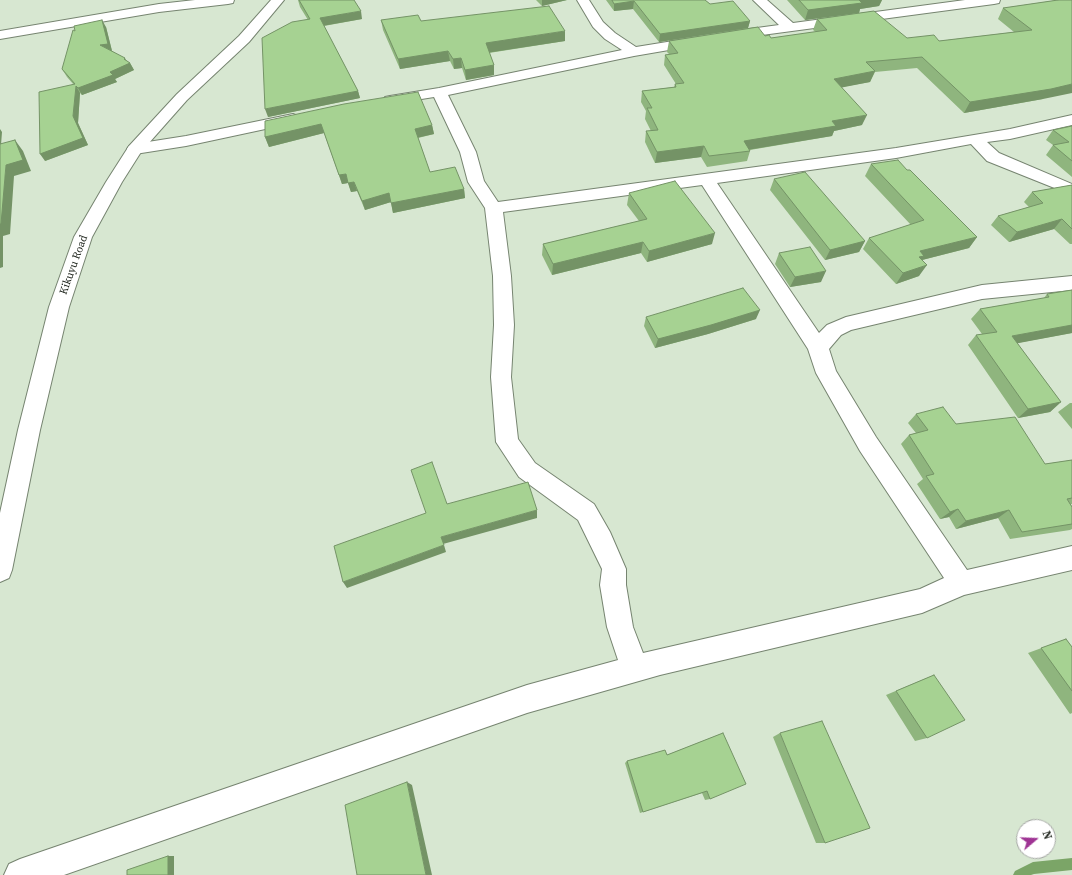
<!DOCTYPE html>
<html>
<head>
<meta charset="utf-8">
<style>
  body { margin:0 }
  #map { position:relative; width:1072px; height:875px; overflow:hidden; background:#d7e7d1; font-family:"Source Serif 4",serif }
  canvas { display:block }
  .north { position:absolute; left:1016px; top:819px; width:40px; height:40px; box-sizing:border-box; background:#fff; border:1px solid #a6a8a5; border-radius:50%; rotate:71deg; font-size:11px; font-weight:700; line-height:16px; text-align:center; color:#20261e }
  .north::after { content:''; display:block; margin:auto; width:14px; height:18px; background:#9f3494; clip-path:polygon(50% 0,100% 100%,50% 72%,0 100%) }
</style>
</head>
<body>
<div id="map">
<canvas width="1072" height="875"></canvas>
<div class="north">N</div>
</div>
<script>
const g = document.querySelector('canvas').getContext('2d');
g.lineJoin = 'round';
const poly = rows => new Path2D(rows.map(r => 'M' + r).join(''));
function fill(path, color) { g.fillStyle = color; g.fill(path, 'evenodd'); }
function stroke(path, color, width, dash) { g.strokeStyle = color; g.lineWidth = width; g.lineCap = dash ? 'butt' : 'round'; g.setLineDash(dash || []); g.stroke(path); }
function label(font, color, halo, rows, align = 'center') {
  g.font = font + ' "Source Serif 4",serif'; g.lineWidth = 3; g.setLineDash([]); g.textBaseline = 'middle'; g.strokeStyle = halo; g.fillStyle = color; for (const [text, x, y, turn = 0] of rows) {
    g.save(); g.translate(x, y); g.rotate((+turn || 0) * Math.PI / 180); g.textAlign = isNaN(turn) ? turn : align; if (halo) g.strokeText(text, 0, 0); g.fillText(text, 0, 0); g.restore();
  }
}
const stream = poly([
  [1072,858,1072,870,1034,874,1031,875,1013,875,1015,871,1033,862,1072,858]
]);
const minor = poly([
  [195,0,234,0,233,3,228,4,159,12,0,39,0,31,159,4,195,0],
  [577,0,589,0,603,22,615,33,636,47,698,37,703,38,705,41,703,44,698,45,634,56,448,95,476,152,484,181,498,202,896,148,1010,129,1072,115,1072,125,1010,139,987,142,999,153,1072,184,1072,195,987,161,971,144,896,158,717,183,819,333,827,325,846,317,982,285,1072,276,1072,290,982,299,851,330,841,335,829,349,836,371,876,437,967,570,1072,546,1072,570,964,595,922,613,660,675,527,713,64,875,4,875,9,864,20,859,527,685,618,660,607,627,600,585,602,569,578,520,519,477,496,442,491,377,494,325,493,276,485,208,468,182,460,152,434,97,390,104,385,103,383,100,385,97,390,96,439,88,622,50,605,39,593,27,577,0],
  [702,185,808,349,816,373,860,451,944,578,920,589,643,653,633,627,626,585,626,569,610,532,594,504,535,463,518,439,511,377,514,325,511,276,503,212,702,185],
  [753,0,767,0,793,23,965,0,1000,0,999,3,994,4,732,39,727,38,725,35,727,32,779,25,753,0],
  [293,114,298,116,301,119,298,122,186,146,135,154,129,152,127,149,129,146,135,144,186,136,293,114]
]);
const major = poly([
  [271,0,284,0,249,42,187,100,141,152,122,182,92,237,69,307,40,430,12,570,9,578,0,582,0,513,18,430,49,307,74,237,106,182,129,146,177,94,239,36,271,0]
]);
const wall = poly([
  [298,0,362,19,324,26,358,91,360,98,268,117,308,20,300,7],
  [536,0,567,0,542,6],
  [606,0,705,0,710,4,750,21,748,28,771,38,816,32,813,30,817,19,907,38,939,41,1014,32,998,19,1003,8,1058,0,1043,99,964,113,917,68,875,72,870,82,842,87,862,125,834,131,832,136,750,150,750,151,747,161,707,167,701,157,655,163,645,142,646,131,651,131,645,119,646,111,641,102,642,91,674,87,675,84,676,84,664,65,665,55,669,54,667,52,669,41,745,29,659,42,633,9,614,11],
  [787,0,882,0,879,6,860,9,859,13,805,20],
  [381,20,421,21,565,41,489,53,494,65,494,75,466,80,462,68,454,69,450,61,400,69,383,30],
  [106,27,112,51,130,63,134,70,115,79,117,82,82,95,80,93,78,123,88,145,45,161,74,85,67,77,62,69,75,31],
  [265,121,432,125,434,134,418,138,430,172,464,189,465,198,393,213,391,202,365,210,357,191,351,192,348,183,342,184,324,133,269,147,265,137],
  [1072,126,1072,177,1046,155,1053,145,1046,140,1053,130],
  [871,164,907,170,977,237,969,248,922,260,919,276,896,284,863,249,869,238,911,225,865,176],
  [774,179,865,241,859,252,825,260,770,190],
  [1072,185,1072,244,1070,244,1054,229,1009,242,991,225,998,216,1029,207,1024,202,1032,192],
  [629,193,712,244,647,262,641,253,552,275,542,255,543,244,639,221,627,205],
  [779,253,821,282,790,287,775,264],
  [1072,290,1072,333,1017,343,1061,402,1050,412,1018,418,968,345,976,335,982,334,971,319,980,309,1044,298,1047,294],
  [646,317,756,319,708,334,655,348,644,326],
  [1070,403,1072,403,1072,429,1058,412],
  [916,414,956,424,1045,464,1072,460,1072,504,1071,504,1072,507,1072,529,1070,530,1010,539,998,518,956,529,949,517,940,519,917,484,923,479,901,444,909,435,916,433,908,423],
  [1066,639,1072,647,1072,713,1070,714,1028,653],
  [934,675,927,738,915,741,886,695],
  [723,733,710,799,705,800,702,793,640,813,625,763,627,761,667,755],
  [780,733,825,843,816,843,773,737]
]);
const shadedWall = poly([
  [542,0,567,0,542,6],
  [859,0,882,0,879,6,860,9,859,13,805,20,808,10],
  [634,1,633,9,614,11,614,4],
  [361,11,362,19,322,26,320,18],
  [102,20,106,27,112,51,100,45],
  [750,21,748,28,659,42,660,34],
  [565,31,565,41,486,53,486,43],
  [448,51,450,61,400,69,398,59],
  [125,58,128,64,130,63,134,70,115,79,117,82,82,95,78,88,110,72],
  [461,58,462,68,454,69,453,59],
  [494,65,494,75,466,80,465,70],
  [875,71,870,82,829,90,834,79],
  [1072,84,1072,93,1043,99,964,113,970,102],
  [76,86,80,93,78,123,88,145,45,161,40,154,73,116],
  [358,91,360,98,268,117,265,109],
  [867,115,862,125,834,131,832,136,741,151,744,141,832,121],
  [321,124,324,133,269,147,265,137],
  [432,125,434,134,416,138,415,129],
  [0,129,2,132,0,158],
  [15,140,23,151,31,171,14,176,10,234,3,236,3,267,0,268,0,224,6,165],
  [704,146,701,157,655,163,657,152],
  [346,174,348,183,342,184,339,175],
  [354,182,357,191,351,192,348,183],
  [464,189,465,198,393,213,391,203],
  [389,193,391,202,365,210,362,201],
  [1062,219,1054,229,1009,242,1017,232],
  [715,233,712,244,647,262,649,251],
  [977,237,969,248,922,260,917,267,920,251],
  [865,241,859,252,825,260,830,250],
  [643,242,641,253,552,275,553,264],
  [927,265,919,276,896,284,903,273],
  [826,271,821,282,790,287,795,277],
  [760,310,756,319,708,334,655,348,658,339],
  [1072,325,1072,333,1003,346,1012,336],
  [1061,402,1050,412,1018,418,1028,409],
  [958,509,949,517,940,519,950,512],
  [537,510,537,518,443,544,441,537],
  [1009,510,998,518,956,529,966,521],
  [444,545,446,552,347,588,343,582],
  [407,782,412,785,432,875,426,875],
  [168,856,174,856,174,875,168,875]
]);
const building = poly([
  [299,0,354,0,361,11,320,18,358,91,265,109,262,38,292,22,310,19,299,0],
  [612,0,705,0,710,4,733,1,750,21,660,34,634,1,614,4,612,0],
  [799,0,859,0,862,3,808,10,799,0],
  [1058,0,1072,0,1072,84,1051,89,970,102,922,57,866,62,875,71,834,79,867,115,832,121,836,126,744,141,750,151,709,156,704,146,657,152,646,131,658,130,647,108,652,108,642,91,676,87,675,84,684,83,665,55,678,53,669,41,758,27,765,36,769,35,771,38,827,30,817,19,874,11,907,38,934,35,939,41,1032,30,1003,8,1058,0],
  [549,6,565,31,486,43,494,65,465,70,461,58,453,59,448,51,398,59,381,20,418,15,421,21,549,6],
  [102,20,108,44,100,45,125,58,124,59,130,63,110,72,113,75,78,88,76,86,73,116,83,138,40,154,39,92,75,84,62,69,73,30,75,31,74,26,102,20],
  [418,92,432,125,415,129,430,172,455,167,464,189,391,203,389,193,362,201,354,182,348,183,346,174,339,175,321,124,265,137,265,121,344,104,418,92],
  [1072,126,1072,161,1053,145,1069,142,1053,130,1072,126],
  [15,140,23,160,6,165,1,224,0,224,0,144,15,140],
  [898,160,907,170,910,170,977,237,920,251,924,256,919,257,927,265,903,273,869,238,924,220,871,164,898,160],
  [805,172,865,241,830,250,774,179,805,172],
  [675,181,715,233,649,251,643,242,553,264,543,244,647,219,629,193,675,181],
  [1072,185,1072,229,1062,219,1017,232,998,216,1043,203,1032,192,1072,185],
  [810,247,826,271,795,277,779,253,810,247],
  [743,288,760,310,711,325,658,339,646,317,743,288],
  [1072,290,1072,325,1012,336,1061,402,1028,409,976,335,997,332,980,309,1049,297,1047,294,1072,290],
  [943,407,956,424,1015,417,1045,464,1072,460,1072,498,1067,499,1072,507,1072,524,1022,532,1009,510,966,521,958,509,950,512,926,476,934,474,909,435,928,430,916,414,943,407],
  [432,462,447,504,528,482,537,510,441,537,444,545,343,582,334,546,426,513,411,470,432,462],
  [1066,639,1072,647,1072,691,1041,648,1066,639],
  [934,675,965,720,927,738,896,691,934,675],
  [822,721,870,828,825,843,780,733,822,721],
  [723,733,746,784,710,799,707,791,643,812,627,761,665,750,667,755,723,733],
  [407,782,426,875,357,875,345,805,407,782],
  [168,856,168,875,127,875,127,870,168,856]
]);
const streetNames = [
  ["Kikuyu Road",74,265,-70]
];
fill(stream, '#7ba567');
stroke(minor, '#768470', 2);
stroke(major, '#768470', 2);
fill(minor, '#fff');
fill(major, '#fff');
fill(wall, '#8fb57e');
fill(shadedWall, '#749366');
fill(building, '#a6d292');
stroke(building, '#749366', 1);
label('11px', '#20261e', '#fff', streetNames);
</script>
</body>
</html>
